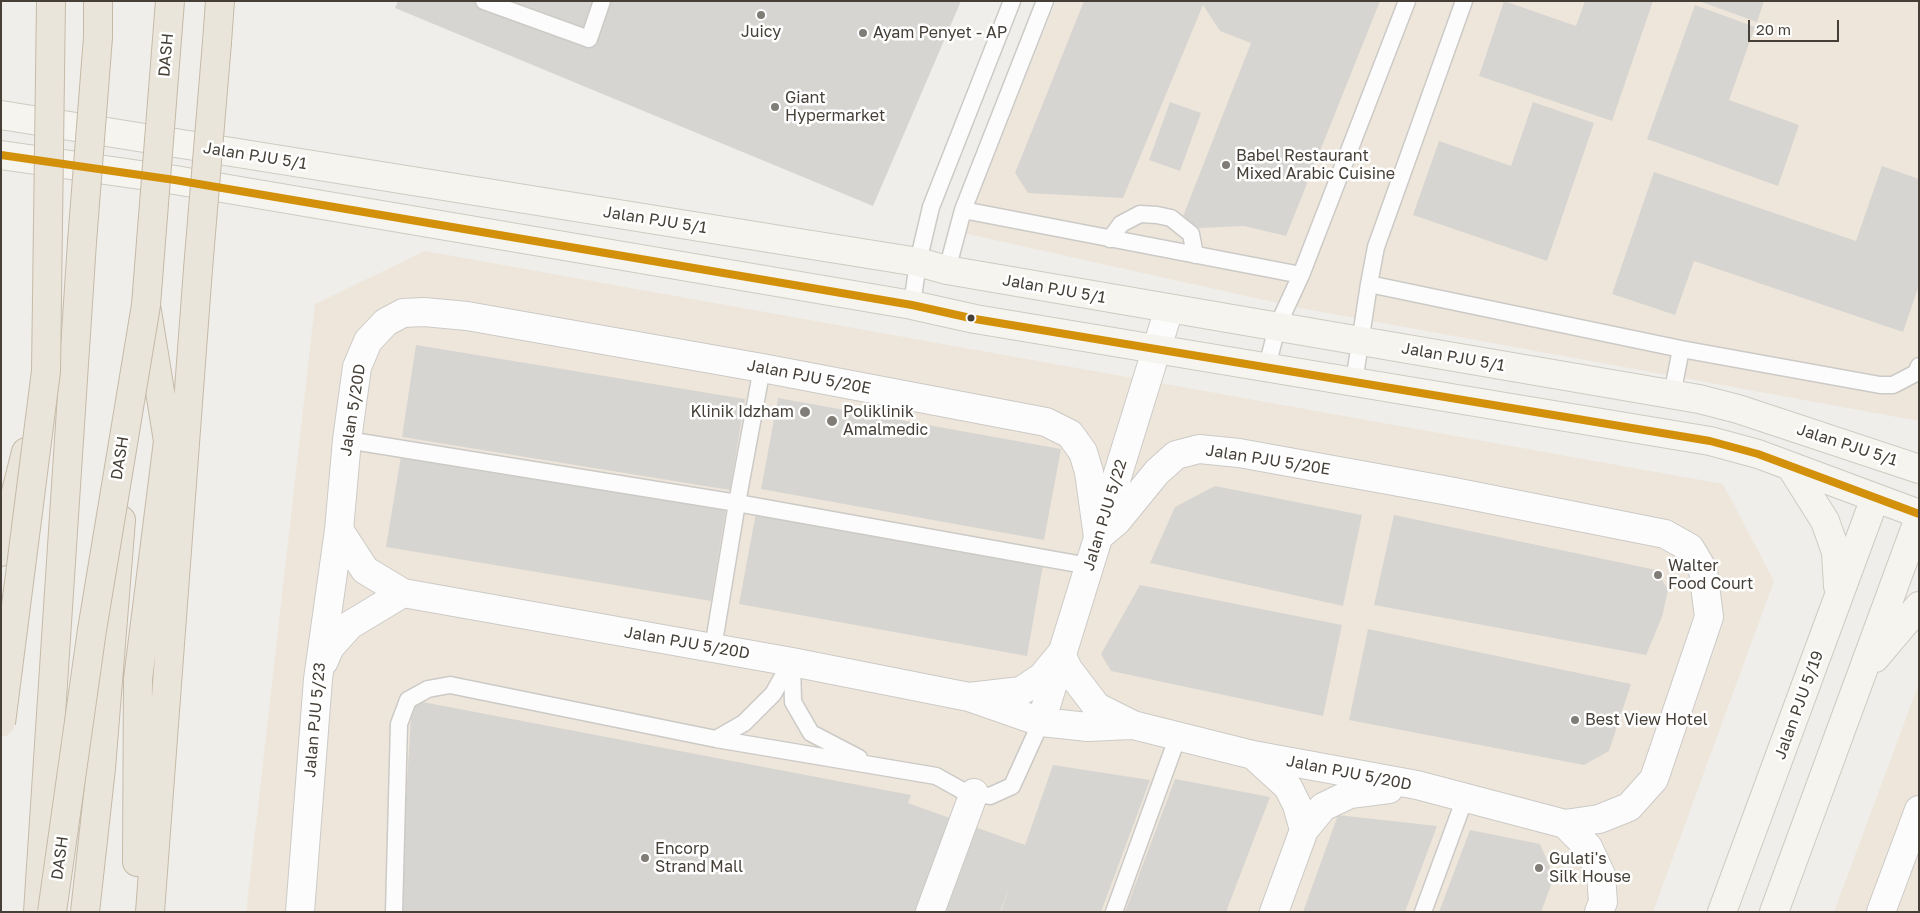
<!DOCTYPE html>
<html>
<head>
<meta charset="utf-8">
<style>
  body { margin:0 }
  #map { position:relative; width:1920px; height:913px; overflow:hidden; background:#efeeea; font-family:"Golos Text",sans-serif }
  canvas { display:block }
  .frame { position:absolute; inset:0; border:2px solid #453f37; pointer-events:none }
  .scale { position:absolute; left:1748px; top:20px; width:91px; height:22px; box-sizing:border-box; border:2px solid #453f37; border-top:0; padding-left:6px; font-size:15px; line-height:18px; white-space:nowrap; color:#453f37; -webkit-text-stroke:4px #fff; paint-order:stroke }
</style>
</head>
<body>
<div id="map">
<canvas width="1920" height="913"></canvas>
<div class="frame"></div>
<div class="scale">20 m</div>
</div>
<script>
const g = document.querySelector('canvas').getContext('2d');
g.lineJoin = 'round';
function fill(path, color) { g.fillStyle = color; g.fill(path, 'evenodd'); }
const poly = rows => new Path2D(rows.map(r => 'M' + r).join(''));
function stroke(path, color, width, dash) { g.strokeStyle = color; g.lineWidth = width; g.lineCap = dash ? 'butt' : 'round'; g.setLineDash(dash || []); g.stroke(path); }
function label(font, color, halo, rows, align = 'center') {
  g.font = font + ' "Golos Text",sans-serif'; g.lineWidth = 5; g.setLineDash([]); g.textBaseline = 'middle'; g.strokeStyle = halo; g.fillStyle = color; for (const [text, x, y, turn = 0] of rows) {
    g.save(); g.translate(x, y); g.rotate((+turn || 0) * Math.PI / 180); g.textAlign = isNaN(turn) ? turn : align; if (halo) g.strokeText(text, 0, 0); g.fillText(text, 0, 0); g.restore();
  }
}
const commercial = poly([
  [1056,1,1919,1,1919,421,1300,308,963,233],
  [425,251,1723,484,1774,581,1653,912,246,912,315,304],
  [1919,683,1919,912,1834,912]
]);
const building = poly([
  [398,1,961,1,873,206,395,8],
  [1084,1,1380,1,1286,236,1244,226,1178,229,1251,43,1220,31,1203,5,1123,198,1028,193,1015,173],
  [1504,1,1576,26,1585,1,1653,1,1612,121,1479,76],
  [1699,1,1764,1,1757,22],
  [1695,5,1755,27,1729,100,1799,125,1778,186,1647,139],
  [1170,102,1201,113,1180,171,1149,160],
  [1533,102,1594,123,1547,261,1413,215,1439,141,1511,166],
  [1882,166,1919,179,1919,285,1903,332,1694,261,1675,315,1612,294,1654,172,1856,241],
  [416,345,745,399,730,490,402,437],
  [778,398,1061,449,1044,540,761,489],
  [401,456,726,509,711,601,386,547],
  [1215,486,1362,515,1343,606,1150,563,1175,507],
  [756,513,1043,565,1027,656,739,604],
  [1394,515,1656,570,1668,590,1662,617,1646,655,1374,605],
  [1140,585,1342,625,1323,716,1111,671,1101,654],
  [1368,629,1631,684,1609,751,1584,765,1349,720],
  [412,700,911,795,908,803,1025,845,1053,765,1150,780,1101,912,1001,912,1009,888,1000,912,399,912],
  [1175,779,1270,797,1226,912,1125,912],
  [1338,815,1437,826,1405,912,1303,912],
  [1470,830,1540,844,1554,877,1541,912,1439,912]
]);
const lane = poly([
  [484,1,589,39,602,1],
  [963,210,1301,275],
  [1110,239,1121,224,1140,214,1157,215,1171,218,1191,234,1195,255],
  [947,270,963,210,1045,1],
  [1369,284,1681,349,1880,385,1893,385,1916,373,1919,366],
  [912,305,918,262,931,207,1012,1],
  [1267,367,1277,327,1301,275,1407,1],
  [1354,382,1369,284,1376,247,1464,1],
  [1672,395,1681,349],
  [347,440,737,503,1089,566],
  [713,648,737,503,762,368],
  [792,662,793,702,811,733,859,758],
  [716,739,744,723,773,694,791,662],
  [394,912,399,724,408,700,428,689,450,685,716,739,936,776,963,791,990,796,1012,786,1041,722],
  [1114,912,1178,736],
  [1423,912,1465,798]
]);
const street = poly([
  [339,530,365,570,403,593,792,662,969,697,1041,722,1088,727,1131,725],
  [324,661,330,647,350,625,403,593],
  [969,697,1021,691,1042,677,1061,654,1068,669,1097,707,1133,725,1253,755,1417,785,1565,824,1599,819,1629,807,1654,779,1709,617,1703,570,1690,548,1665,534,1449,491,1239,453,1199,449,1176,455,1157,472,1117,521,1098,537],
  [1041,722,1169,309],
  [1253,755,1288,787,1297,805,1304,830],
  [1565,824,1588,847,1601,875,1603,902,1599,912],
  [300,912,318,679,339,530,347,440,357,367,368,341,386,322,403,313,424,312,467,316,762,368,1046,422,1070,434,1083,452,1089,472,1098,537],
  [930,912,974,793],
  [1274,912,1304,830,1323,807,1350,794,1389,789],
  [1881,912,1919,810]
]);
const secondary = poly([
  [1,115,918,262,947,270,1699,399,1738,409,1919,469],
  [1,155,175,180,912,305,975,319,1710,441,1758,454,1919,514],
  [1791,467,1825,521,1836,552,1838,586],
  [1875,658,1919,606],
  [1722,912,1875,498],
  [1774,912,1919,518]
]);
const highway = poly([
  [98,37,98,1],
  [217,42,220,1],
  [1,552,26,452],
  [137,862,138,679,168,441,147,311],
  [38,912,82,242],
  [85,912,101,768,121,520],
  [150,912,198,269]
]);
const highwayBridge = poly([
  [82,242,98,37],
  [198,269,217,42],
  [1,723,46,371,51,1],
  [52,912,92,630,146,305,170,1]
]);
const bus1 = poly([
  [1,155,175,180,912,305,975,319,1710,441,1758,454,1919,514]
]);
const markers = [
  [761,15,5,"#807c76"],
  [863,33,5,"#807c76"],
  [775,107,5,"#807c76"],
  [1226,165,5,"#807c76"],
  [971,318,4.5,"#453f37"],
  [805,412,6,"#807c76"],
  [832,421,6,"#807c76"],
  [1658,575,5,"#807c76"],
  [1575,720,5,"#807c76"],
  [645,858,5,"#807c76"],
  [1539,868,5,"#807c76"]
];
const poiNames = [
  ["Juicy",761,32,"center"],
  ["Ayam Penyet - AP",873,33],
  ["Giant",785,98],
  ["Hypermarket",785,116],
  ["Babel Restaurant",1236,156],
  ["Mixed Arabic Cuisine",1236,174],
  ["Klinik Idzham",794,412,"right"],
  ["Poliklinik",843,412],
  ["Amalmedic",843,430],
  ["Walter",1668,566],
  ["Food Court",1668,584],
  ["Best View Hotel",1585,720],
  ["Encorp",655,849],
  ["Strand Mall",655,867],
  ["Gulati's",1549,859],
  ["Silk House",1549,877]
];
const streetNames = [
  ["DASH",166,55,-85],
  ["Jalan PJU 5/1",255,156,9],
  ["Jalan PJU 5/1",655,220,9],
  ["Jalan PJU 5/1",1054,289,10],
  ["Jalan PJU 5/1",1453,357,10],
  ["Jalan PJU 5/20E",809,377,11],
  ["Jalan 5/20D",353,410,-81],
  ["Jalan PJU 5/1",1847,445,18],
  ["DASH",120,458,-81],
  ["Jalan PJU 5/20E",1268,460,9],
  ["Jalan PJU 5/22",1105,515,-73],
  ["Jalan PJU 5/20D",687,643,10],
  ["Jalan PJU 5/19",1799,705,-70],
  ["Jalan PJU 5/23",315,720,-85],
  ["Jalan PJU 5/20D",1349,773,11],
  ["DASH",60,858,-82]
];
fill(commercial, '#eee6db');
fill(building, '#d7d5d1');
stroke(lane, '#cccac6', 19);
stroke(street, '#cccac6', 30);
stroke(secondary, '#cecbc1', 30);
stroke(highway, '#c5baa7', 30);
stroke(lane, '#fdfcfc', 16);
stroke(street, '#fdfcfc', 28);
stroke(secondary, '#f5f4ef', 28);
stroke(highway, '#eae5db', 28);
stroke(highwayBridge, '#c5baa7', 30, []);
stroke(highwayBridge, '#eae5db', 28);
stroke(bus1, '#d3910b', 8);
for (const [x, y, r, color] of markers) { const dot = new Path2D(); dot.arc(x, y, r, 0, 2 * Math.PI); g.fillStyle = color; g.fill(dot); stroke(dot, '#fff', 2); }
label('16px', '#453f37', '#fff', poiNames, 'left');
label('16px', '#453f37', '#fff', streetNames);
</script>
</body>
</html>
